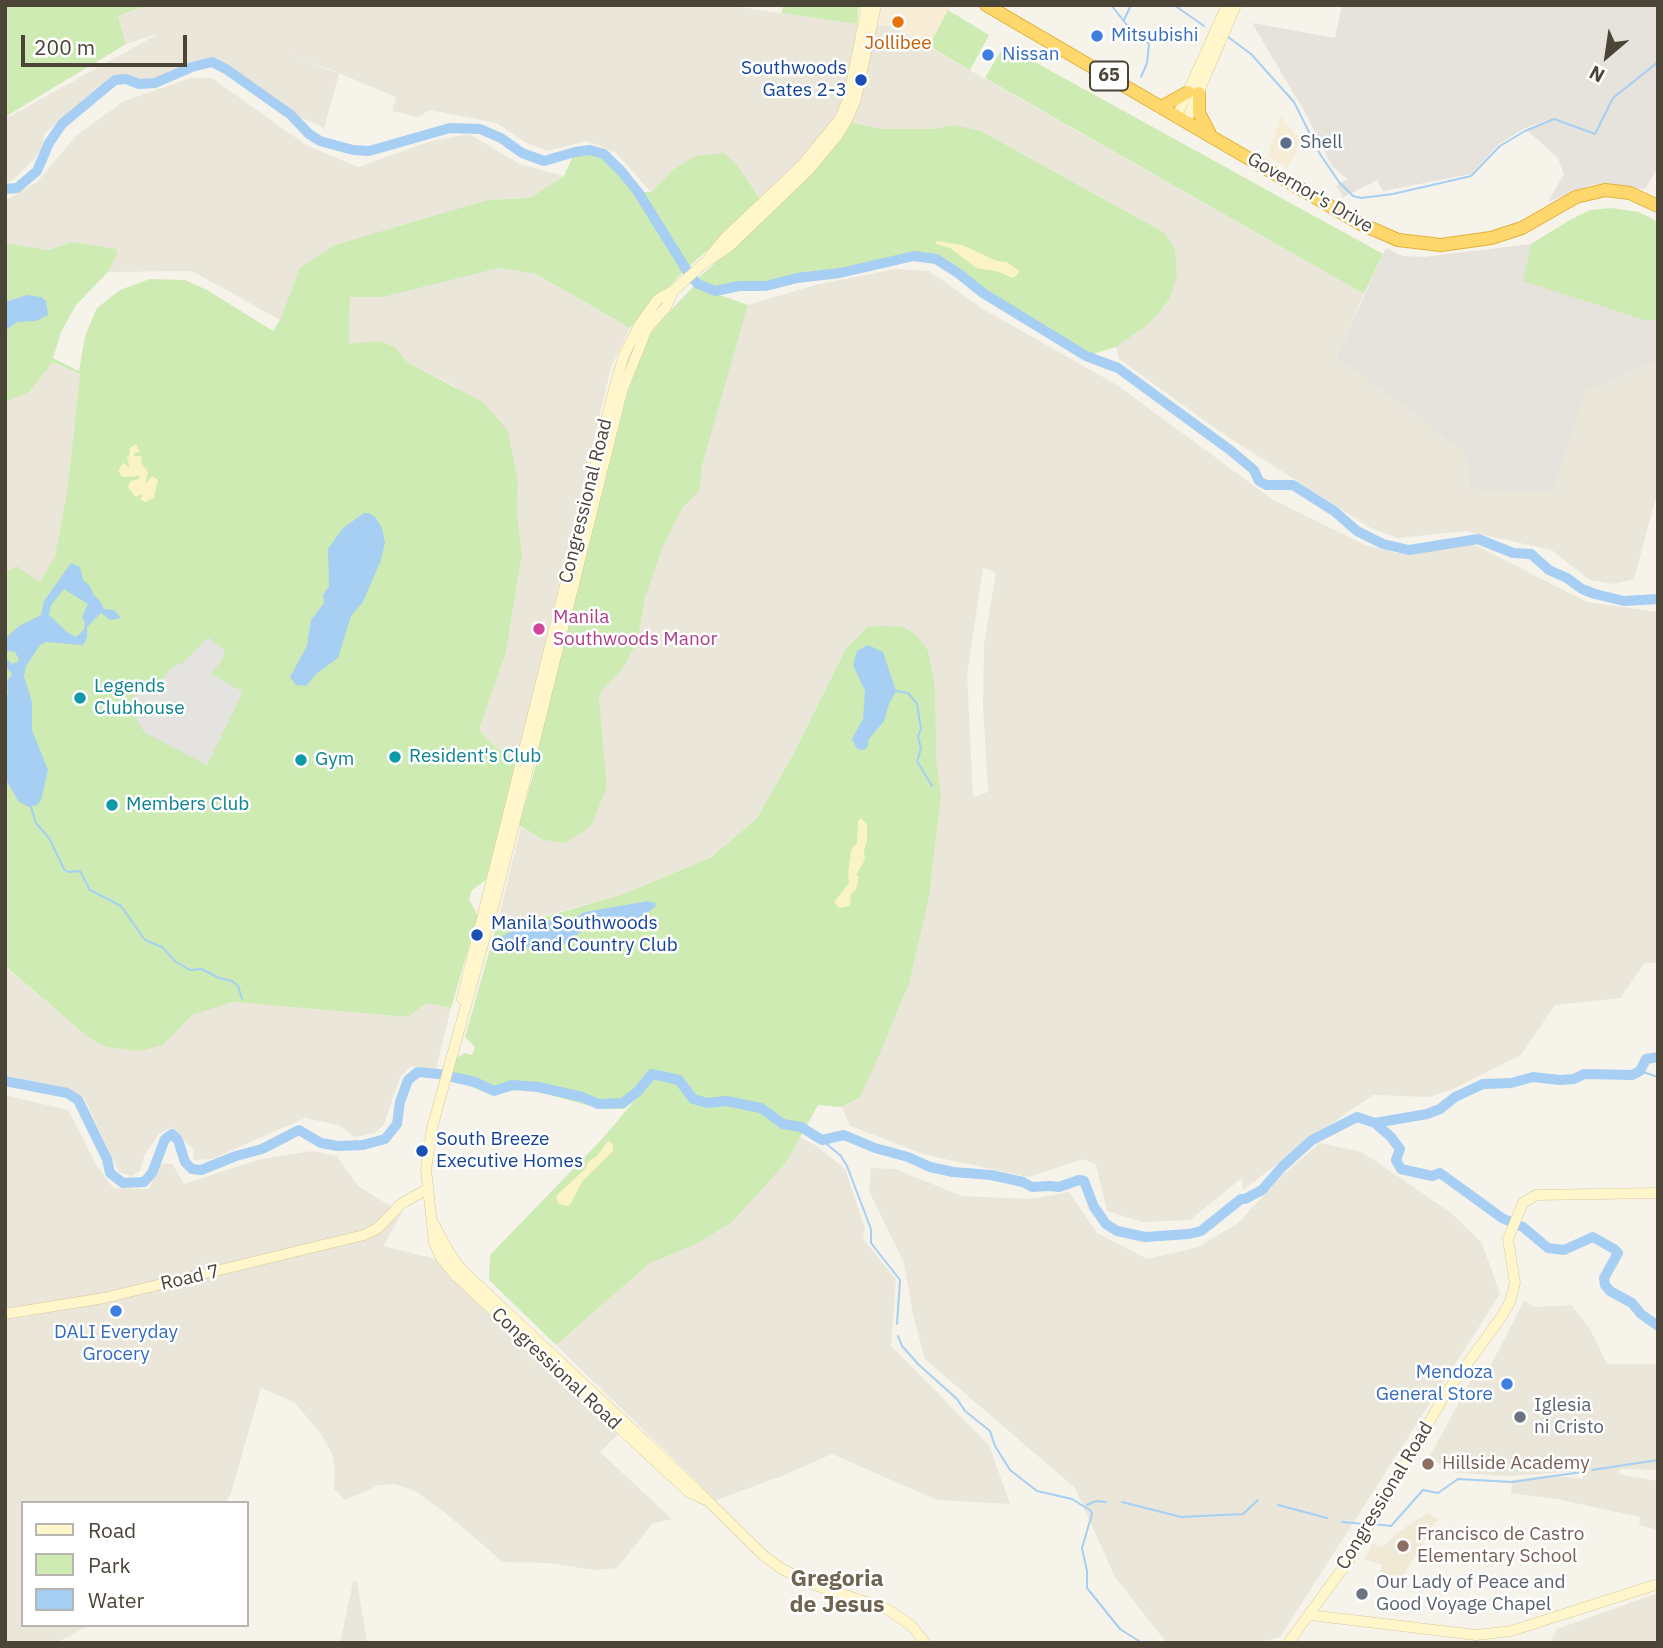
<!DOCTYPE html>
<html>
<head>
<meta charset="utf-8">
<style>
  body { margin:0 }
  #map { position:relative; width:1663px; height:1648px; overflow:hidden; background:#f6f3eb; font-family:"IBM Plex Sans",sans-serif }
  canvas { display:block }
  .frame { position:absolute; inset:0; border:7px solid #4b4538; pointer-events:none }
  .legend { position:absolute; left:21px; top:1501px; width:228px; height:126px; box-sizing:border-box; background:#fff; border:2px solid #b7b5af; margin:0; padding:9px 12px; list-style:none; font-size:21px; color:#4b4538 }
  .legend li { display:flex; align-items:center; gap:14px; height:35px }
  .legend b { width:35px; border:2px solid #b7b5af }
  .north { position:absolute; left:1572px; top:21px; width:70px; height:70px; -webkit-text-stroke:5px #fff; paint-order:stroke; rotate:209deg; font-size:19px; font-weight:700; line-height:28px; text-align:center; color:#4b4538 }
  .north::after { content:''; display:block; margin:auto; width:24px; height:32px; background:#4b4538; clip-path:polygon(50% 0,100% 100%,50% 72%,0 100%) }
  .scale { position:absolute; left:21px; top:35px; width:166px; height:32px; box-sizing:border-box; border:4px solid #4b4538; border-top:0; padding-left:9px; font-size:21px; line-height:24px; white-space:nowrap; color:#4b4538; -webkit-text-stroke:5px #fff; paint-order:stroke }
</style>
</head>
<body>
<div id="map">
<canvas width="1663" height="1648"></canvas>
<div class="frame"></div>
<ul class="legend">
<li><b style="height:9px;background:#fff6cc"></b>Road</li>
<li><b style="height:19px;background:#ceebb3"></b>Park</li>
<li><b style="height:19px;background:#a6cff3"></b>Water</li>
</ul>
<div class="north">N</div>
<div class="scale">200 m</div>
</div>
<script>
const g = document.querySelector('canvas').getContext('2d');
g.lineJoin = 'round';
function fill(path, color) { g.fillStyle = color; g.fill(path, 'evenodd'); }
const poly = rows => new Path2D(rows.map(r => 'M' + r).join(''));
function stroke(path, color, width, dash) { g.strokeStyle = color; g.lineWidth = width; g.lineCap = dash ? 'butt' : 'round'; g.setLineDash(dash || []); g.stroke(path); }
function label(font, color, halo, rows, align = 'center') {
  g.font = font + ' "IBM Plex Sans",sans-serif'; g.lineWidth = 5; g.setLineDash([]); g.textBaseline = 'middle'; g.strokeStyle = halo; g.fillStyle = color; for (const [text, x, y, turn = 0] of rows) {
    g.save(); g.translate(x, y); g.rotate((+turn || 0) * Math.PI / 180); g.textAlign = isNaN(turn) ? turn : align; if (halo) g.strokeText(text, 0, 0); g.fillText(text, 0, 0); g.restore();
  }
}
const residential = poly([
  [148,5,726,5,857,24,892,26,1364,294,1336,358,1414,413,1449,443,1466,453,1584,392,1658,360,1658,490,1634,579,1613,584,1590,580,1552,550,1466,531,1398,538,1369,527,1222,433,1119,359,1116,347,1150,323,1177,276,1175,249,1165,233,981,131,954,125,934,129,880,129,836,118,762,202,738,166,673,170,651,192,616,153,587,141,547,151,526,143,497,123,430,110,418,117,392,111,396,97,334,71,279,50,339,74,324,128,293,114,243,77,210,60,173,70,155,81,139,82,127,77,115,79,56,123,44,135,42,149,33,160,13,180,5,183,5,119,160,33,126,44,118,16],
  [191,78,212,78,306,145,358,167,431,141,469,134,520,164,564,176,530,198,488,200,300,268,280,320,192,271,108,272,117,256,72,242,49,250,5,243,5,201,37,182,77,135,124,101],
  [499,268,536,274,630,328,611,367,517,761,495,747,479,730,506,652,522,554,517,513,518,483,456,387,407,362,395,347,349,344,350,296,383,297],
  [896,269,929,271,981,308,1117,385,1272,499,1365,545,1398,553,1473,544,1587,602,1658,612,1658,963,1645,963,1620,998,1555,1005,1521,1055,1453,1089,1429,1097,1373,1095,1318,1133,1243,1190,1242,1178,1190,1220,1142,1222,1107,1211,1096,1165,1083,1159,1029,1177,926,1155,850,1126,842,1107,860,1097,929,897,941,796,936,758,904,627,867,627,845,650,795,751,757,818,710,857,624,894,496,929,521,827,543,840,566,843,591,825,607,787,599,697,603,689,621,671,637,643,645,598,663,546,683,507,700,490,702,466,748,305,815,285],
  [983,568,996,572,984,645,983,706,988,792,973,797,967,673],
  [53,362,80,374,67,493,55,556,40,582,17,566,5,572,5,402,29,392],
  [5,967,89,1038,163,1045,192,1015,233,1002,408,1017,427,1003,451,1008,436,1069,411,1066,400,1077,384,1124,375,1133,355,1137,338,1125,305,1118,212,1159,193,1160,194,1150,172,1127,159,1134,144,1156,140,1171,131,1176,119,1172,84,1098,57,1086,5,1075],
  [5,1095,68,1110,96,1164,113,1188,149,1189,160,1164,172,1164,184,1184,261,1159,312,1151,337,1156,358,1186,402,1213,383,1246,436,1259,450,1277,559,1382,618,1434,600,1452,672,1519,652,1524,617,1568,595,1570,548,1563,503,1562,444,1512,415,1491,395,1484,379,1485,345,1500,334,1489,335,1471,332,1453,319,1431,294,1402,261,1388,231,1493,226,1503,23,1503,23,1625,90,1625,56,1643,5,1643],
  [800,1137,815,1145,845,1169,865,1229,863,1239,896,1279,891,1346,989,1445,1010,1504,937,1500,832,1454,782,1476,716,1500,556,1345,650,1263,665,1256,787,1161],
  [1320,1143,1362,1152,1450,1212,1482,1243,1500,1294,1280,1637,1256,1643,1166,1642,1115,1577,1075,1488,925,1359,913,1315,904,1263,869,1191,871,1168,895,1169,962,1196,1031,1199,1069,1192,1097,1233,1147,1259,1198,1247,1238,1223,1284,1174],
  [1524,1301,1535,1307,1571,1305,1590,1329,1607,1364,1658,1364,1658,1470,1620,1469,1618,1474,1658,1481,1658,1530,1639,1525,1640,1517,1556,1499,1511,1493,1512,1480,1550,1475,1583,1479,1583,1471,1509,1476,1456,1473,1429,1458,1474,1374,1483,1380],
  [357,1581,367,1643,340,1643,353,1582],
  [1658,1593,1658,1643,1550,1643,1557,1629]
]);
const commercial = poly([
  [882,5,951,5,929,46,892,26,878,24],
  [1281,116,1301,141,1288,168,1267,156]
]);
const industrial = poly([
  [1342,5,1658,5,1658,167,1645,189,1593,184,1548,202,1564,174,1558,158,1528,131,1550,119,1525,128,1499,144,1471,174,1383,191,1377,180,1343,197,1336,186,1347,179,1332,166,1306,114,1252,23,1335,38],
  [1531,244,1524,281,1644,320,1658,320,1658,360,1584,392,1553,492,1471,489,1466,453,1449,443,1414,413,1336,358,1386,248,1403,256,1424,257]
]);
const education = poly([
  [1427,1513,1438,1519,1401,1579,1379,1576,1382,1565,1365,1559,1372,1544,1383,1547,1396,1534]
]);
const green = poly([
  [5,5,148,5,118,16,126,44,5,117],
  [783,5,859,5,857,24,782,13],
  [948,10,989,35,970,70,929,46],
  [1004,45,1383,254,1364,294,985,78],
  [850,122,880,129,934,129,954,125,981,131,1165,233,1175,249,1177,276,1170,298,1150,323,1116,347,1086,356,983,293,958,273,936,259,914,256,840,273,797,278,766,286,739,286,715,291,698,286,696,280,777,208],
  [590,150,604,154,638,192,651,192,673,170,695,156,724,153,738,166,762,202,686,269,630,328,536,274,499,268,383,297,350,297,349,344,379,341,395,347,407,362,484,403,508,431,518,483,517,513,522,554,506,652,479,730,495,747,517,761,486,880,472,890,469,899,478,916,451,1008,427,1003,408,1017,233,1002,192,1015,163,1045,139,1051,107,1047,89,1038,5,966,5,572,17,566,40,582,55,556,67,493,80,374,53,362,29,392,5,402,5,243,49,250,72,242,116,249,117,255,108,272,76,305,61,332,53,358,79,371,85,336,97,308,120,290,150,279,185,280,207,290,273,331,280,320,300,268,335,245,488,200,530,198,564,176,575,152],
  [1611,208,1639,212,1658,222,1658,320,1644,320,1523,281,1531,244,1568,221,1590,210],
  [694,286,748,305,702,466,700,490,683,507,663,546,645,598,637,643,621,671,603,689,599,697,607,787,591,826,566,843,543,840,519,825,535,769,542,728,627,394,651,331],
  [881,626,904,627,917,636,928,651,935,686,936,758,941,796,929,897,909,983,876,1062,860,1097,842,1107,818,1105,787,1161,732,1222,694,1245,650,1263,556,1345,489,1280,490,1255,603,1138,642,1092,624,1109,601,1109,532,1090,516,1090,493,1095,450,1079,456,1058,465,1053,472,1055,475,1047,465,1037,495,931,624,894,711,857,757,818,795,751,845,650,867,627]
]);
const sand = poly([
  [936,241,962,245,997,261,1007,262,1019,271,1017,275,1013,278,996,271,976,268,950,248,936,244],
  [136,444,140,452,134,453,134,456,141,456,142,464,148,472,145,484,152,476,158,480,154,498,146,502,140,500,143,494,135,497,128,487,130,481,139,479,140,476,122,477,118,471,123,463,130,468,127,457,129,456,130,448],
  [861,818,867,824,867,842,864,849,865,860,856,875,859,877,856,889,851,894,850,906,839,908,834,902,849,883,848,873,851,850,857,842,858,821],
  [608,1141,613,1144,613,1151,582,1182,571,1203,568,1206,559,1204,556,1198,558,1194,585,1169,589,1161,597,1156]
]);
const parking = poly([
  [208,637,225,651,222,660,211,674,243,692,207,765,144,732,136,719,140,714,132,700,150,684,158,684,172,667,184,662]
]);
const water = poly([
  [27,295,41,297,46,301,48,315,36,321,17,322,5,331,5,302],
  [364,513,369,513,375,517,382,528,385,543,381,560,363,602,351,616,338,658,317,673,306,686,296,685,290,677,307,646,311,620,324,603,323,595,329,586,328,549,343,528],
  [71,563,80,567,83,580,90,586,93,594,100,601,104,609,114,610,121,618,110,620,101,613,87,627,87,638,83,645,46,642,40,645,26,666,24,676,32,702,32,730,48,770,41,800,37,805,29,807,19,802,5,778,7,748,5,698,8,693,7,681,12,674,5,666,5,657,12,664,18,662,19,659,15,652,8,651,5,653,5,644,8,636,19,626,41,615,44,601],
  [64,589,88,604,82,617,85,623,84,630,76,637,67,632,49,615,51,605],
  [868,645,883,652,896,691,889,704,884,721,869,739,867,748,862,750,857,749,852,739,863,719,865,691,853,665,857,651],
  [648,901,655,903,656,906,643,916,624,922,599,923,576,935,562,946,538,950,519,945,508,954,497,949,497,943,502,936,520,927,556,919,570,920,585,912]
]);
const stream = poly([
  [1111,5,1131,30,1149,44,1147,63,1141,77],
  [1174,5,1204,26],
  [1124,20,1131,5],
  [1228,37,1251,54,1294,102,1320,154,1339,182,1353,196,1361,198,1393,194,1471,176,1500,146,1525,131,1554,119,1595,134,1613,98,1658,62],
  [896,691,908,693,917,704,921,729,918,736,921,749,917,761,932,786],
  [31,807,36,823,49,838,64,869,68,872,80,871,90,890,121,906,145,940,162,947,176,962,190,970,202,969,219,978,232,981,238,986,242,999],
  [1640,1071,1658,1077],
  [822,1140,841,1156,847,1166,871,1229,871,1243,900,1280,897,1324],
  [898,1336,902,1346,918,1364,957,1399,965,1411,990,1431,995,1446,1010,1470,1037,1491,1072,1499,1091,1511,1092,1514,1082,1548,1087,1571,1087,1588,1120,1629,1142,1643],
  [1592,1470,1658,1460],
  [1122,1502,1181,1517,1243,1514,1258,1500],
  [1087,1505,1096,1501,1106,1502],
  [1278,1505,1327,1518],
  [1342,1522,1364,1524],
  [1373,1524,1391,1526,1423,1490,1438,1493,1458,1479,1512,1482,1582,1472]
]);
const river = poly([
  [5,189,17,188,37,171,49,143,62,124,115,80,126,79,139,84,155,83,192,67,212,62,226,69,291,115,309,134,320,141,353,150,369,151,450,128,480,129,501,138,522,153,544,161,575,152,590,150,604,154,622,172,638,192,689,274,698,284,715,291,739,286,766,286,797,278,840,273,914,256,936,259,958,273,983,293,1086,356,1118,368,1230,450,1254,470,1259,481,1266,485,1293,485,1334,511,1357,531,1383,544,1409,550,1478,539,1513,553,1531,554,1549,570,1567,578,1582,589,1595,594,1624,601,1658,599],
  [5,1081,67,1093,78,1100,107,1159,110,1173,123,1183,144,1182,152,1173,165,1139,172,1134,178,1140,185,1162,192,1169,201,1170,236,1156,262,1149,299,1130,321,1143,338,1146,363,1145,385,1139,397,1124,400,1102,408,1080,418,1072,439,1074,475,1082,494,1091,512,1085,538,1087,582,1097,598,1104,623,1103,637,1092,652,1074,679,1080,693,1099,708,1103,726,1101,761,1108,783,1124,801,1127,822,1140,844,1135,875,1148,908,1157,930,1167,953,1172,991,1175,1023,1182,1032,1187,1050,1186,1059,1187,1079,1180,1084,1181,1094,1207,1106,1224,1117,1231,1145,1237,1189,1234,1201,1231,1241,1199,1245,1199,1262,1190,1282,1167,1312,1140,1357,1117,1375,1123,1391,1137,1400,1149,1396,1160,1401,1169,1432,1176,1440,1173,1502,1218,1523,1227,1548,1248,1564,1250,1593,1237,1614,1249,1618,1253,1604,1278,1605,1285,1610,1291,1632,1303,1641,1314,1658,1326],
  [1375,1123,1427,1114,1440,1109,1455,1097,1483,1084,1511,1083,1533,1077,1560,1080,1574,1079,1584,1074,1632,1075,1640,1071,1646,1059,1658,1057]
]);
const secondary = poly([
  [1177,116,1227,5],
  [1186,122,1236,5],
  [710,256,725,238,801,166,839,120,848,100,867,5],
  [673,291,666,307,647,329,622,391,496,897,432,1128,426,1170,434,1242,441,1258,455,1275,668,1473,690,1493,706,1500],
  [462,999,614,389,624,355,640,324,658,299,673,291,703,264,731,245,808,171,838,135,848,118,856,99,876,5],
  [432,1221,450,1254,461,1269,695,1488,763,1555,782,1569,812,1584,887,1609,912,1626,925,1643],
  [5,1314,104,1298,364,1235,378,1228,401,1204,427,1189],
  [1310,1615,1476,1635,1511,1631,1658,1584],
  [1288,1643,1349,1560,1446,1393,1502,1316,1510,1302,1515,1283,1508,1239,1523,1203,1536,1195,1658,1193]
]);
const highway = poly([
  [986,5,1359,223,1398,240,1441,245,1491,238,1522,228,1576,197,1605,190,1630,193,1658,206],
  [1199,93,1199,113,1209,132],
  [1161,107,1188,92]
]);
const markers = [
  [898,22,7,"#e8710a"],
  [1097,36,7,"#3f7fe0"],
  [988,55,7,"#3f7fe0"],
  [861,80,7,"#1a4fb4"],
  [1286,143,7,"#5c6f8a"],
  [539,629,7,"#d1479c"],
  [80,698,7,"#0f9aa8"],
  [395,757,7,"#0f9aa8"],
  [301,760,7,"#0f9aa8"],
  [112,805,7,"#0f9aa8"],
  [477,935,7,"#1a4fb4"],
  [422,1151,7,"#1a4fb4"],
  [116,1311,7,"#3f7fe0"],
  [1507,1384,7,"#3f7fe0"],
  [1520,1417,7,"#6b7280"],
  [1428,1464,7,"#8d6e63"],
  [1403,1546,7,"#8d6e63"],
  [1362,1594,7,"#6b7280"]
];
const shields = [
  [1109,76,38]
];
const shieldNames = [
  ["65",1109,76]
];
const shopNames = [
  ["Mitsubishi",1111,36],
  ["Nissan",1002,55],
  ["DALI Everyday",116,1333,"center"],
  ["Grocery",116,1355,"center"],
  ["Mendoza",1493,1373,"right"],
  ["General Store",1493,1395,"right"]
];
const foodNames = [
  ["Jollibee",898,44]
];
const transitNames = [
  ["Southwoods",847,69,"right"],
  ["Gates 2-3",847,91,"right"],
  ["Manila Southwoods",491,924],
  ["Golf and Country Club",491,946],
  ["South Breeze",436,1140],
  ["Executive Homes",436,1162]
];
const serviceNames = [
  ["Shell",1300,143]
];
const streetNames = [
  ["Governor's Drive",1310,193,30],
  ["Congressional Road",586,501,-76],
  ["Road 7",190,1278,-13],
  ["Congressional Road",556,1369,43],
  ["Congressional Road",1385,1496,-59]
];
const hotelNames = [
  ["Manila",553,618],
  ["Southwoods Manor",553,640]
];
const cultureNames = [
  ["Legends",94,687],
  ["Clubhouse",94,709],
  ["Resident's Club",409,757],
  ["Gym",315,760],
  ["Members Club",126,805]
];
const worshipNames = [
  ["Iglesia",1534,1406],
  ["ni Cristo",1534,1428],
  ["Our Lady of Peace and",1376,1583],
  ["Good Voyage Chapel",1376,1605]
];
const educationNames = [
  ["Hillside Academy",1442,1464],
  ["Francisco de Castro",1417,1535],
  ["Elementary School",1417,1557]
];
const quarterNames = [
  ["Gregoria",837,1579],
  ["de Jesus",837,1605]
];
fill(residential, '#eae6d9');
fill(commercial, '#f7ecd6');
fill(industrial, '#e6e2dc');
fill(education, '#efe9d5');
fill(green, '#ceebb3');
fill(sand, '#faf3c7');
fill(parking, '#e5e3df');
fill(water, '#a6cff3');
stroke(stream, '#a6cff3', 2);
stroke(river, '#a6cff3', 10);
stroke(secondary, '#d7ca9a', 11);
stroke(highway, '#e3b038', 14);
stroke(secondary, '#fff6cc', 10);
stroke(highway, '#ffd86d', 12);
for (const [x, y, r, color] of markers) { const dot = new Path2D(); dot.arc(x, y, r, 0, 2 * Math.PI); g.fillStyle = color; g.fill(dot); stroke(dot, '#fff', 2.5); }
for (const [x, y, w] of shields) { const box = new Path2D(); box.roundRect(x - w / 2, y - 14.5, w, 29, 5); g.fillStyle = '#fff'; g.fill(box); stroke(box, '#4b4538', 2); }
label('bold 18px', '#4b4538', null, shieldNames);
label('19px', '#366cbe', '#fff', shopNames, 'left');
label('19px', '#c56008', '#fff', foodNames);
label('19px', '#164399', '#fff', transitNames, 'left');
label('19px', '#4e5e75', '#fff', serviceNames, 'left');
label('19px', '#4b4538', '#fff', streetNames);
label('19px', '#b23c85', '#fff', hotelNames, 'left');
label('19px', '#0d838f', '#fff', cultureNames, 'left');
label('19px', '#5b616d', '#fff', worshipNames, 'left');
label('19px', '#785e54', '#fff', educationNames, 'left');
label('bold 23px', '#6e644f', '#fff', quarterNames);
</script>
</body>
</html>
